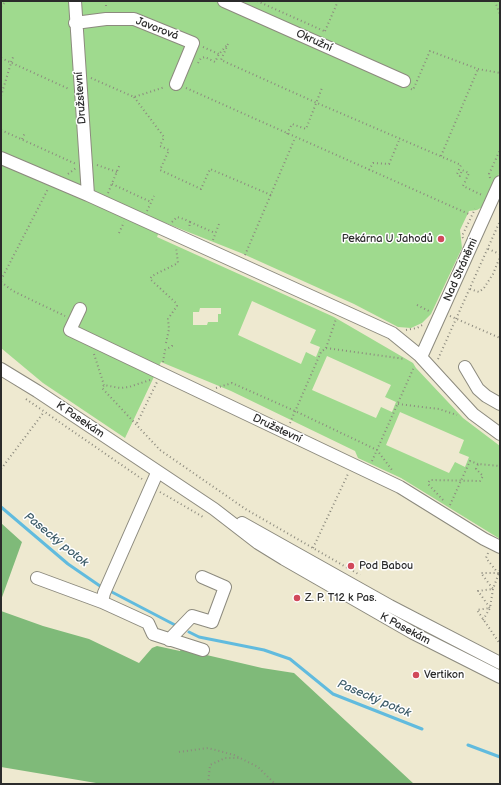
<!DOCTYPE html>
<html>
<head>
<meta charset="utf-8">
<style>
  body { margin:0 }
  #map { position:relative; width:501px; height:785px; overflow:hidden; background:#eee9d0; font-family:"Balsamiq Sans",sans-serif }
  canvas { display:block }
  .frame { position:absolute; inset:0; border:2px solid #2b2b2b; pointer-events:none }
</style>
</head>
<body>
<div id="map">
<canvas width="501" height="785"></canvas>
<div class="frame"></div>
</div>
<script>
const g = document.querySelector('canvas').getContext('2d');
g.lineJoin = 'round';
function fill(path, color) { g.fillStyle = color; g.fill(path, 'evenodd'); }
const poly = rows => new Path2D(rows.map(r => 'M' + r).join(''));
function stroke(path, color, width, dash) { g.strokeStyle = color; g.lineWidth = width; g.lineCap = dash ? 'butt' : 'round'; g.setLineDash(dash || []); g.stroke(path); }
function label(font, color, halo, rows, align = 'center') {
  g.font = font + ' "Balsamiq Sans",sans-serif'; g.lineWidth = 3; g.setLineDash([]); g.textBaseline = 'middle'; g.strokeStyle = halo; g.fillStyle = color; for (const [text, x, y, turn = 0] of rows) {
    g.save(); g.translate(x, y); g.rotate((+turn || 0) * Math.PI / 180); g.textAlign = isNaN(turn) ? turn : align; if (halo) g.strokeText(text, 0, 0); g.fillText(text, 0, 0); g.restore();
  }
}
const green = poly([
  [1,1,500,1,500,172,484,206,477,210,469,211,460,230,462,248,431,314,422,323,411,328,398,327,354,304,241,253,163,222,157,237,334,317,413,363,416,368,463,418,500,446,500,539,401,478,358,458,355,451,231,391,161,362,125,438,43,383,1,348],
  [252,301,316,330,310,343,320,347,316,357,306,352,301,364,238,335],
  [200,308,221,308,221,314,218,314,218,322,208,322,207,325,193,325,193,312,199,312],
  [327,356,391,385,385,397,396,402,392,412,381,407,376,418,312,390],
  [400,412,464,440,459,453,469,457,465,467,455,462,449,473,386,445]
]);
const forest = poly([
  [1,523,22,542,1,600],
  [1,611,43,626,89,639,139,663,152,648,157,646,180,651,181,649,262,668,294,673,414,784,102,784,1,767]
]);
const stream = poly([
  [1,507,68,564,100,586],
  [108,590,175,625],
  [189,632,199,637,264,650,290,659,333,694,422,729],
  [468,745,500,757]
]);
const path = poly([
  [106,1,106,8],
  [257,1,324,31],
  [495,1,500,15],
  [1,7,6,1],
  [325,31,338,1],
  [228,44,221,60,317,103,461,165,457,174,460,176,462,170,469,173,463,186,482,195],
  [203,47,219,54],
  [1,58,69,89],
  [11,62,14,55],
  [198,63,201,58,205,57,215,62,219,54,227,45],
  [91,78,134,97,165,87],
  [186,88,471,215],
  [411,89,413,90,430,51,478,69,500,73],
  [1,96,11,63],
  [134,97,164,137,160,146,169,150,160,170,201,189,210,169,271,195],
  [1,130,76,164],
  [287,134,292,124,306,129,322,88],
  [22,139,25,133],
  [441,156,478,69],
  [97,165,117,172],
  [369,170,373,163,389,164,400,138],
  [68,174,76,168],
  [490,178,489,174,500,150],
  [112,184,151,202],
  [108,193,120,164],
  [147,211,154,196],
  [172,222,177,217,184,219,190,222,189,229],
  [190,222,215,233],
  [119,233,124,222],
  [463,238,462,236,475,209],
  [213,240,219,224],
  [488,249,500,254],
  [245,255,295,138],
  [1,280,48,189],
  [1,282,13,291,65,316],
  [470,289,479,292,484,288,493,274,500,257],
  [417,305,429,311],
  [450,316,500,338],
  [406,330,417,328,424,324],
  [166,343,169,329,168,319,177,306,176,303,150,279,152,276,178,263,176,247],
  [326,348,336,319],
  [94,354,104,385],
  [438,359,500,221],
  [163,362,165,350,172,346,172,343],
  [150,380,129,387,120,388,104,385,102,388,160,450,247,510,360,575],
  [216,388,232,383,295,411,377,450,392,470],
  [26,399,142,479],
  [398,404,439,409,457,415],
  [137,423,157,382],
  [290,423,321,352,326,348,405,359],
  [372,461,414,367],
  [1,469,44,412],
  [160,492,205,518],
  [443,500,429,485,428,483,430,480,480,481,483,476,476,469,478,464,500,466],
  [450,505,470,461,478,464],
  [313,548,348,474],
  [488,553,486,558,498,573,481,573,493,589,478,591,490,608,477,610,500,644],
  [483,620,490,608,493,589,500,570],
  [179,752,208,748,234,755,258,767,275,784],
  [208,784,210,765,225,758,239,758]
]);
const minor = poly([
  [75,1,88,195],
  [224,1,404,81],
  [75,23,106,19,134,19,193,43,176,84],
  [1,158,88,195,392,333,419,355,473,414,500,434],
  [80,309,70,330,400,487,484,539,500,547],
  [421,357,500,182],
  [465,367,478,389,486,396,500,404],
  [1,369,37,391,214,509,258,543,284,559,413,633,500,677],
  [242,523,390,606,500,663],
  [37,578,102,602,148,623,153,634,203,650],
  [102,602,104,593,157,473],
  [169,640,192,616,212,622,225,587,202,577]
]);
const markers = [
  [441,239,4,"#d1495b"],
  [351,566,4,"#d1495b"],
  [297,598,4,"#d1495b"],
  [416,675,4,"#d1495b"]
];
const streetNames = [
  ["Javorová",157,29,21],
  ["Okružní",314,41,24],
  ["Družstevní",81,98,-94],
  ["Nad Stráněmi",461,270,-66],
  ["K Pasekám",80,420,34],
  ["Družstevní",277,429,25],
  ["K Pasekám",405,629,28]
];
const poiNames = [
  ["Pekárna U Jahodů",433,239,"right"],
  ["Pod Babou",359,566],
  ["Z. P. T12 k Pas.",305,598],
  ["Vertikon",424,675]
];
const waterNames = [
  ["Pasecký potok",56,540,39],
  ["Pasecký potok",374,699,23]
];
fill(green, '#9fda8e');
fill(forest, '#7fba79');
stroke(stream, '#61bbde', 3);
stroke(minor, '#8c8a7e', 14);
stroke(path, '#8c8a7e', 2, [1, 3]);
stroke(minor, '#fff', 12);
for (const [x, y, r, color] of markers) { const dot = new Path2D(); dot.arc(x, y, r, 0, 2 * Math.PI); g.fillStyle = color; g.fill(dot); stroke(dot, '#fff', 1.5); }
label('11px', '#2b2b2b', '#fff', streetNames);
label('11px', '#2b2b2b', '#fff', poiNames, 'left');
label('italic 12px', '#3e5d6a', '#fff', waterNames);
</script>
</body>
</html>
